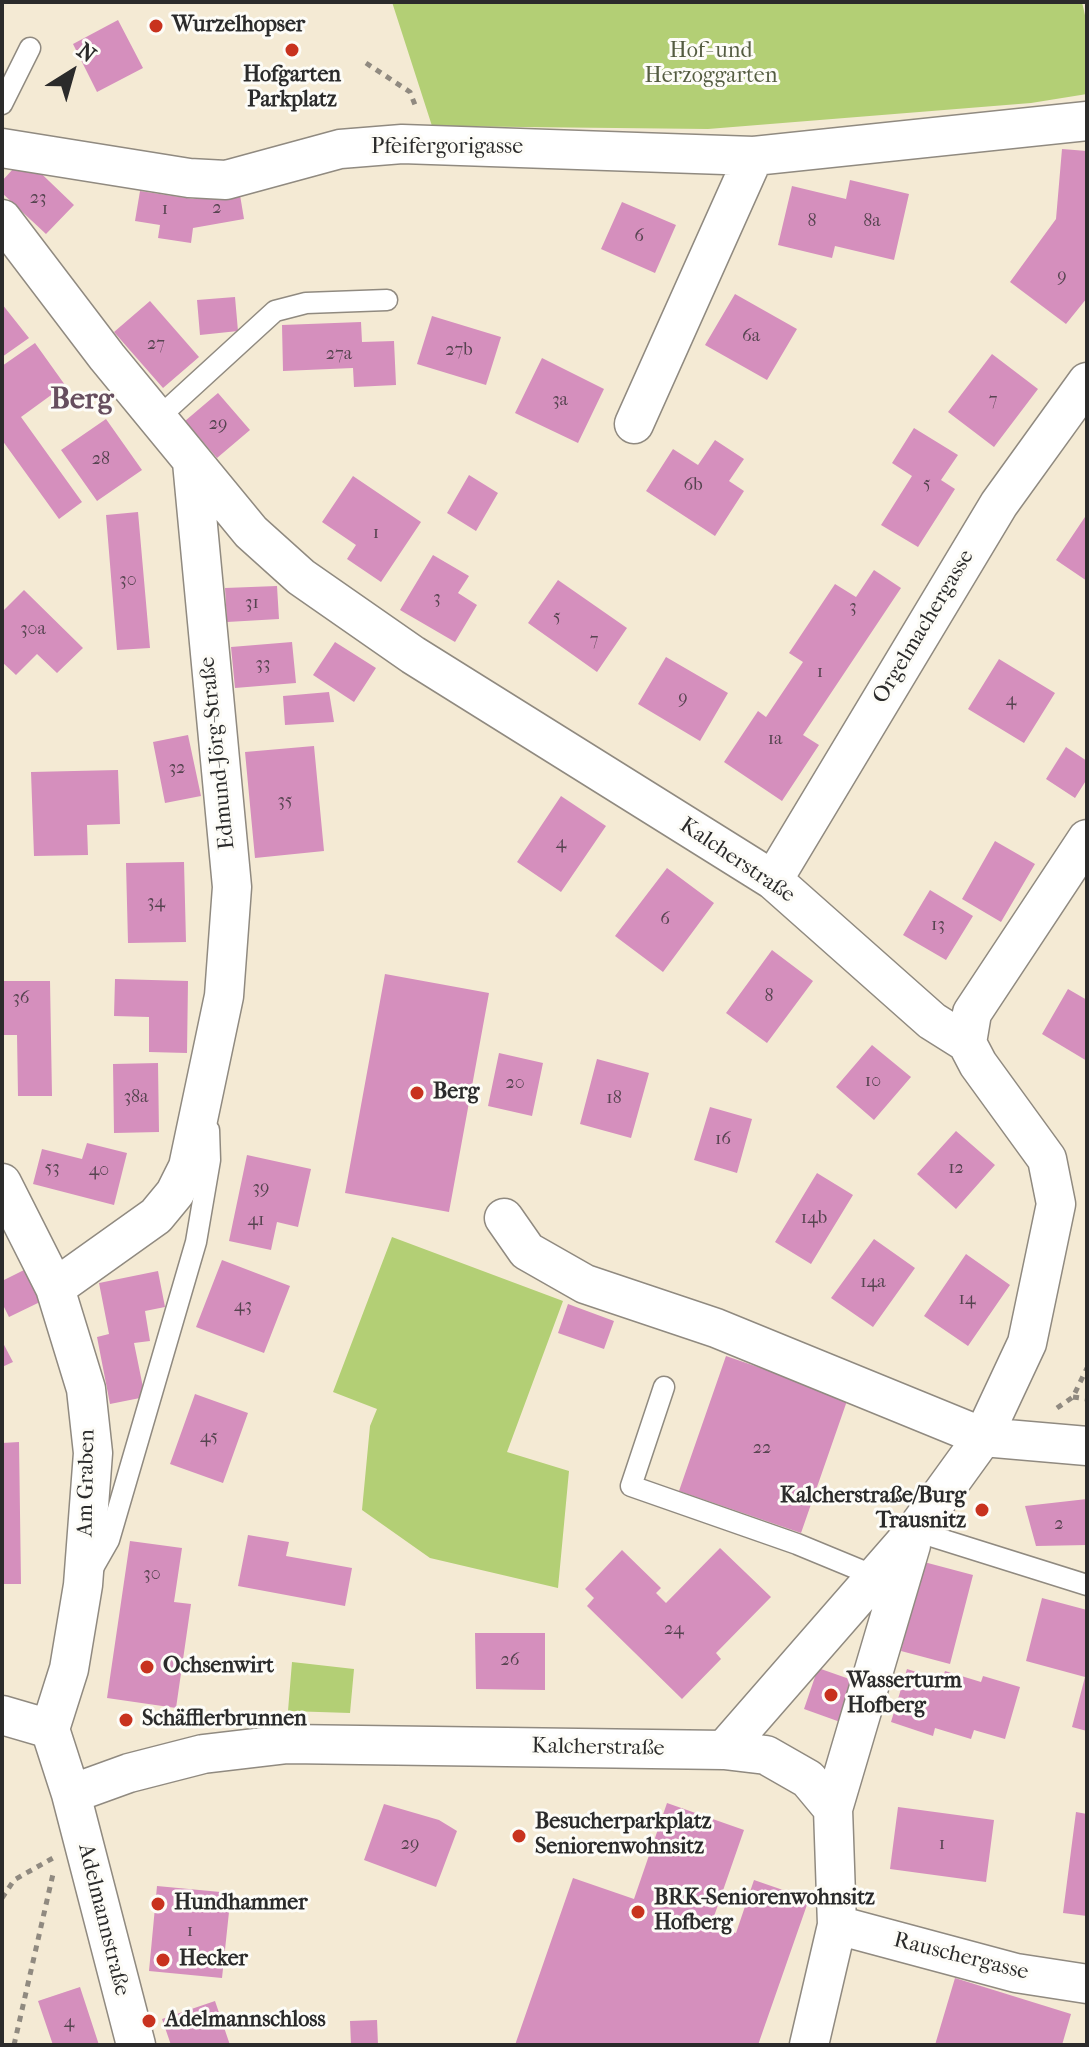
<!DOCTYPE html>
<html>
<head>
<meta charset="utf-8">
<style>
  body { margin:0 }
  #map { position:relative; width:1089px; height:2047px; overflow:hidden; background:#f4ead4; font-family:"IM FELL French Canon",serif }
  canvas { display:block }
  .frame { position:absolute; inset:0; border:4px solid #2b2b2b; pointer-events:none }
  .north { position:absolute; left:32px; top:32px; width:80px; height:80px; -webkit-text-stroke:6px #fdfcf7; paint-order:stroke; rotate:37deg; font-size:22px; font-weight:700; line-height:32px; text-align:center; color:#2b2b2b }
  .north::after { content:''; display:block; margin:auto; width:28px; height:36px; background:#2b2b2b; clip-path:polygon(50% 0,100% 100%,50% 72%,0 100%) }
</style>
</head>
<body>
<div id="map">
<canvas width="1089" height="2047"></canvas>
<div class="frame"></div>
<div class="north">N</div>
</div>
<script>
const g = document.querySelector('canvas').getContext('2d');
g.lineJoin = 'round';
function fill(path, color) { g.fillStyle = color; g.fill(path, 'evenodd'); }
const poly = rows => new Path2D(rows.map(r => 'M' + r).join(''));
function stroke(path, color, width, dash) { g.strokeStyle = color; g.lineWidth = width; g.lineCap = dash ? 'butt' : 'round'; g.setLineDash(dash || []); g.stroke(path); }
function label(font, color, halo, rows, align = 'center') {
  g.font = font + ' "IM FELL French Canon",serif'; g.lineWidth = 6; g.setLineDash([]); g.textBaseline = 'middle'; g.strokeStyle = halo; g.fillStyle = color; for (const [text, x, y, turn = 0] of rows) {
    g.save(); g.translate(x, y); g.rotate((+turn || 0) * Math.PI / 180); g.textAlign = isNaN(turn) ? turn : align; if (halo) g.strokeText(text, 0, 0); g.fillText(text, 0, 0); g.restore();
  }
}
const green = poly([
  [392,2,1082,2,1087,24,1087,94,1031,103,708,129,432,126],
  [392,1237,563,1301,507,1452,569,1471,558,1588,430,1558,362,1510,370,1426,377,1409,333,1392],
  [292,1662,354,1669,350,1713,288,1711]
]);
const building = poly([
  [118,20,143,68,97,92,73,44],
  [1062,149,1087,151,1087,298,1066,324,1010,282,1056,219],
  [24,157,74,205,46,234,2,193,2,181],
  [850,180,909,194,894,260,835,246,832,258,778,245,792,186,846,199],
  [239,189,244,219,193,228,191,243,158,238,160,225,135,221,140,191,193,199],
  [622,202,676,225,655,273,601,249],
  [735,294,797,329,767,380,705,345],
  [235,297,238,331,200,335,197,300],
  [150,301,199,357,163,388,114,332],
  [2,304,29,338,2,357],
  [432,316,501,337,486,385,417,364],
  [361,322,362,342,394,341,396,385,354,387,353,368,283,371,282,325],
  [35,343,65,385,21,417,82,502,59,519,2,440,2,366],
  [992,354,1038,389,994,447,948,412],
  [542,358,604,389,578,443,515,413],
  [218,393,250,430,217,458,185,421],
  [106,419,142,470,97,501,61,450],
  [914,428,958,455,941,480,955,489,918,547,881,525,912,476,892,463],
  [715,440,744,459,729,481,744,491,715,536,646,491,673,449,698,465],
  [469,475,498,493,476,531,447,513],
  [353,476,421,522,381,582,347,559,356,545,322,522],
  [138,512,150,648,117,650,106,515],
  [1087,514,1087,581,1056,560],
  [433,555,469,576,458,593,477,605,455,642,400,610],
  [874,570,901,588,803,735,819,745,782,801,724,762,758,711,766,717,803,662,789,653,835,584,856,597],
  [558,580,627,628,597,672,528,623],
  [277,586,279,619,227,622,225,588],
  [24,590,83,648,57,673,37,654,16,675,2,662,2,612],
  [292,642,296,683,235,688,231,647],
  [335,642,376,668,354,702,313,675],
  [666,657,728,693,700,741,638,704],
  [999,659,1055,693,1024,743,968,709],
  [329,692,334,722,285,725,283,696],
  [188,735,201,796,165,803,153,742],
  [314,746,324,851,255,858,245,752],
  [1066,747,1087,761,1087,779,1075,798,1046,779],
  [118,770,120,824,87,825,88,855,34,856,31,772],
  [561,796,606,826,561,892,517,862],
  [995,841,1035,864,1001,922,962,899],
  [184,862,186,942,128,943,126,863],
  [667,868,714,903,663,972,615,936],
  [930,890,973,916,946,960,903,935],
  [772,950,813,981,767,1043,726,1013],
  [385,974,489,993,449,1212,345,1193],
  [115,979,188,981,187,1053,149,1052,149,1017,114,1016],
  [2,981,50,981,52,1096,18,1096,17,1035,2,1035],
  [1068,989,1087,1000,1087,1061,1042,1034],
  [872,1045,911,1077,874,1120,836,1087],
  [499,1053,543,1063,532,1116,488,1106],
  [597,1059,649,1073,631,1138,580,1124],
  [158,1063,159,1132,114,1133,113,1064],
  [710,1107,752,1119,737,1173,694,1160],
  [956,1131,995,1165,956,1209,917,1174],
  [87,1143,127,1153,114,1205,33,1184,42,1149,82,1159],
  [247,1155,311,1169,298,1227,277,1222,271,1250,229,1241],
  [817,1173,853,1195,811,1264,775,1242],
  [874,1239,915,1268,873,1327,831,1298],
  [966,1254,1010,1285,968,1346,924,1316],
  [222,1260,290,1286,264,1353,196,1327],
  [24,1270,40,1302,9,1317,2,1303,2,1281],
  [158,1271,165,1307,145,1311,150,1341,134,1343,145,1397,110,1404,97,1337,109,1334,99,1283],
  [568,1304,614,1321,604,1349,558,1333],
  [2,1341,13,1362,2,1367],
  [726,1356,848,1398,801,1533,679,1491],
  [195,1394,248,1413,223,1483,170,1464],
  [19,1442,21,1584,2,1584,2,1443],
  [1087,1499,1087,1545,1036,1546,1025,1506],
  [248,1535,289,1542,286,1556,352,1568,345,1606,238,1586],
  [130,1541,182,1548,174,1602,191,1604,176,1708,107,1698],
  [720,1548,771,1597,716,1653,721,1659,682,1699,587,1606,594,1598,585,1589,622,1550,661,1588,656,1593,666,1603],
  [924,1562,973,1575,950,1664,901,1651],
  [1042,1598,1087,1610,1087,1731,1072,1727,1085,1677,1026,1661],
  [475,1633,545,1633,545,1690,476,1689],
  [818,1668,858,1682,843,1723,804,1709],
  [907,1669,942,1680,945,1671,981,1682,983,1676,1020,1687,1005,1739,974,1730,971,1739,935,1728,933,1736,891,1722],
  [667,1803,744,1830,711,1925,736,1933,754,1880,809,1899,758,2045,515,2045,573,1878,634,1899],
  [384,1804,439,1820,457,1831,436,1887,364,1860],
  [898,1807,994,1820,986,1882,890,1869],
  [1076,1812,1087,1814,1087,1916,1063,1913],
  [157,1886,231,1893,222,1978,149,1971],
  [955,1978,1071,2014,1062,2045,935,2045],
  [80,1987,99,2045,53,2045,38,2001],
  [215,2001,230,2045,171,2045,162,2019],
  [377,2020,378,2045,351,2045,350,2021]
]);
const path = poly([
  [366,63,410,92,417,110],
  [1073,1397,1087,1399],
  [1057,1408,1073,1397,1087,1368],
  [2,1898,14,1880,53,1858],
  [14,2045,53,1874]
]);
const service = poly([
  [2,104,30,48],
  [158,418,275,311,306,303,387,300],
  [664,1387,631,1486,797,1544,877,1577],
  [915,1531,1087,1585],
  [93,1568,109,1540,196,1242,210,1160,209,1130]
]);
const minor = poly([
  [2,148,189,178,226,180,340,149,402,144,754,156,1087,121],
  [2,219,107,357,251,532,301,577,413,655,773,880,932,1021,967,1043,978,1064,1047,1159,1056,1204,1027,1343,983,1437,915,1531,724,1750,288,1744,203,1754,129,1773,71,1794],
  [634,424,754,156],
  [773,880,999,504,1087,382],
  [967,1043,972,1013,1087,839],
  [2,1183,55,1288,86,1389,93,1453,83,1585,69,1669,50,1729,71,1794,136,2045],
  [504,1218,527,1251,585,1284,716,1328,983,1437,1087,1446],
  [55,1288,156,1216,175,1193,188,1167,224,996,232,887,192,462],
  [2,1715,50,1729],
  [724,1750,766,1755,808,1779,833,1809],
  [837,1925,1016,1973,1087,1984],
  [809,2045,837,1925,833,1809,911,1545]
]);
const markers = [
  [156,26,8,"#c8321e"],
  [292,50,8,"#c8321e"],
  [417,1093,8,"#c8321e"],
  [982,1510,8,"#c8321e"],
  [147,1667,8,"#c8321e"],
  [831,1695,8,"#c8321e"],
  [126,1720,8,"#c8321e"],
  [519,1836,8,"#c8321e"],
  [158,1904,8,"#c8321e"],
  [638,1912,8,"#c8321e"],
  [163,1960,8,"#c8321e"],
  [149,2021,8,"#c8321e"]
];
const numberNames = [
  ["23",38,199],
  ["2",217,209],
  ["1",165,210],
  ["8",812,222],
  ["8a",872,222],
  ["6",639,237],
  ["9",1062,277],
  ["6a",751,337],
  ["27",156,345],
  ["27b",459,351],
  ["27a",339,355],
  ["3a",560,401],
  ["7",993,401],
  ["29",218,425],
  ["28",101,460],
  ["5",927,485],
  ["6b",693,486],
  ["1",376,534],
  ["30",128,581],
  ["3",437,599],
  ["31",252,604],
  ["3",853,608],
  ["5",557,618],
  ["30a",33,630],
  ["7",594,641],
  ["33",263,665],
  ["1",820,673],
  ["9",683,699],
  ["4",1011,701],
  ["1a",775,740],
  ["32",177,769],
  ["35",285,802],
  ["4",561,844],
  ["34",156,903],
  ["6",665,920],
  ["13",938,926],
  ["8",769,997],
  ["36",21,999],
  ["10",873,1082],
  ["20",515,1084],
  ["38a",136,1098],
  ["18",614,1099],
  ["16",723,1140],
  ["53",52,1169],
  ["12",956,1169],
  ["40",99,1171],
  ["39",261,1189],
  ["14b",814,1219],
  ["41",256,1221],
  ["14a",873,1283],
  ["14",967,1300],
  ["43",243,1307],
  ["45",209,1438],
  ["22",762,1449],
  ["2",1059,1525],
  ["30",152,1575],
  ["24",674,1630],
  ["26",510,1661],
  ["29",410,1845],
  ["1",942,1845],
  ["1",190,1932],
  ["4",69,2023]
];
const poiNames = [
  ["Wurzelhopser",172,26],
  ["Hofgarten",292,76,"center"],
  ["Parkplatz",292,101,"center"],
  ["Berg",433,1093],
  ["Kalcherstraße/Burg",966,1497,"right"],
  ["Trausnitz",966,1522,"right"],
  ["Ochsenwirt",163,1667],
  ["Wasserturm",847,1682],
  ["Hofberg",847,1707],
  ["Schäfflerbrunnen",142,1720],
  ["Besucherparkplatz",535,1823],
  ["Seniorenwohnsitz",535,1848],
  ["BRK-Seniorenwohnsitz",654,1899],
  ["Hofberg",654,1924],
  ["Hundhammer",174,1904],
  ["Hecker",179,1960],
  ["Adelmannschloss",165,2021]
];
const parkNames = [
  ["Hof- und",711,52],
  ["Herzoggarten",711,77]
];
const streetNames = [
  ["Pfeifergorigasse",447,148],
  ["Orgelmachergasse",924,627,-59],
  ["Edmund-Jörg-Straße",218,753,-96],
  ["Kalcherstraße",737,861,34],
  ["Am Graben",87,1483,-89],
  ["Kalcherstraße",598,1748,1],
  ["Adelmannstraße",103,1920,76],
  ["Rauschergasse",961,1957,14]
];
const districtNames = [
  ["Berg",82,401]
];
fill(green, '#b3cf75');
fill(building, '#d58fbd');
stroke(service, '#908a80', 23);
stroke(minor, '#908a80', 41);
stroke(path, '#908a80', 5, [6, 6]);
stroke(service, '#fff', 20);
stroke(minor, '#fff', 38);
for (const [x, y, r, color] of markers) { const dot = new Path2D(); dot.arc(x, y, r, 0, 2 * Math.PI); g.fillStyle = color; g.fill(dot); stroke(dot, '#fdfcf7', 3); }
label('18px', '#564450', null, numberNames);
label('bold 22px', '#2b2b2b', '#fdfcf7', poiNames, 'left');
label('22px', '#545c41', '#fdfcf7', parkNames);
label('22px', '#2b2b2b', '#fdfcf7', streetNames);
label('bold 30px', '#664e5e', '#fdfcf7', districtNames);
</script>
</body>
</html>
